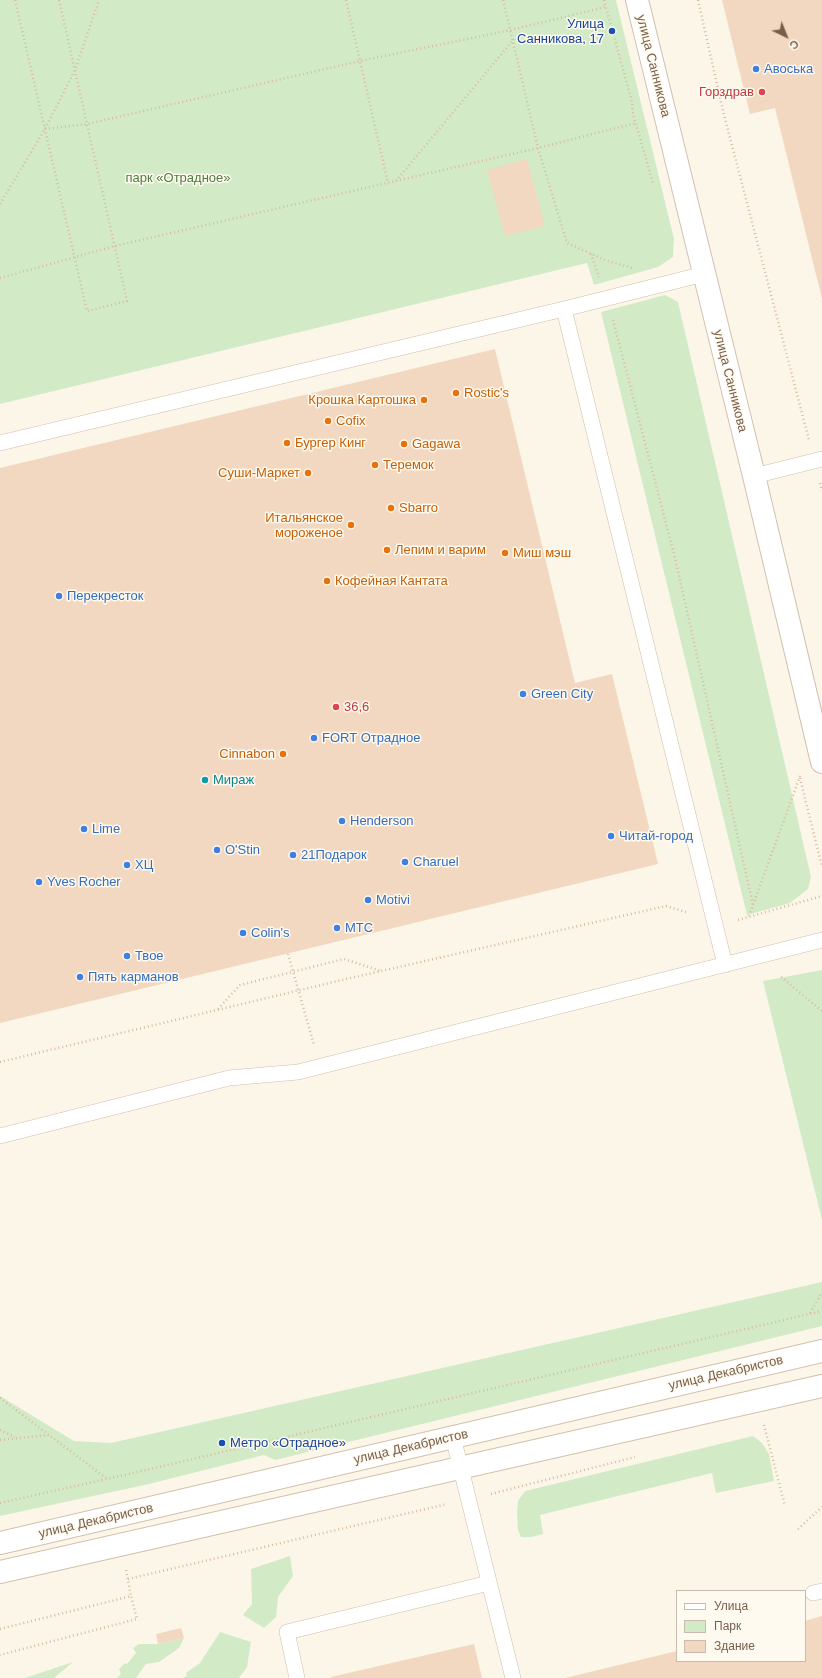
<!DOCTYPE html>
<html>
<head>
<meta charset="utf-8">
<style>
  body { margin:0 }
  #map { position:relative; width:822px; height:1678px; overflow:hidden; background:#fcf6e8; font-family:Arial,sans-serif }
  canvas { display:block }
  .legend { position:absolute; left:676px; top:1590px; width:130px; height:72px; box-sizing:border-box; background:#fffaef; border:1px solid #c9bcae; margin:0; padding:5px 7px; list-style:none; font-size:12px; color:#775e4c }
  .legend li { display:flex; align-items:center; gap:8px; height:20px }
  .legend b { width:20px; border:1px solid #c9bcae }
  .north { position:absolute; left:766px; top:16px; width:40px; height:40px; -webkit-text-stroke:3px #fffaef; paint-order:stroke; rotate:137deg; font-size:11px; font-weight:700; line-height:16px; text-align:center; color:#775e4c }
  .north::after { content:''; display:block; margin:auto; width:14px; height:18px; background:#775e4c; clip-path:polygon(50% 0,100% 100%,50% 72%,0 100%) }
</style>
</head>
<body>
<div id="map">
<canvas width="822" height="1678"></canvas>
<ul class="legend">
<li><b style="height:5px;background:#fff"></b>Улица</li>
<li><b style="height:11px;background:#d2ebc6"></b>Парк</li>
<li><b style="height:11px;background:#f2d8c0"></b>Здание</li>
</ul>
<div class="north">С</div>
</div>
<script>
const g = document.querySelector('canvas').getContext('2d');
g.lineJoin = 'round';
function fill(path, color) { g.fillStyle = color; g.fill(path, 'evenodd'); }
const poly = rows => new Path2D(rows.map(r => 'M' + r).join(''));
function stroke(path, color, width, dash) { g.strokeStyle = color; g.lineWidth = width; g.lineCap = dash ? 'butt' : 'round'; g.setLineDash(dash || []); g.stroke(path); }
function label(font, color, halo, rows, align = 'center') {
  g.font = font + ' Arial,sans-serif'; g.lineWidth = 3; g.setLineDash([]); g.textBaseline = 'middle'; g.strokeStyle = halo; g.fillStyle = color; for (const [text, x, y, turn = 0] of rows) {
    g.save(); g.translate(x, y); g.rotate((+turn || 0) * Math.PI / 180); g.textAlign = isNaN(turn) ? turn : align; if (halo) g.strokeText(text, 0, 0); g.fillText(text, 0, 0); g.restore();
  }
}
const green = poly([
  [0,0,616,0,674,239,673,257,658,267,594,285,587,263,0,404],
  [665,295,678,302,811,877,808,889,790,903,747,915,601,312],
  [822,970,822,1220,763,981],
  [822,1282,822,1326,275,1460,264,1455,149,1484,0,1516,0,1396,74,1441,111,1443],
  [753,1436,762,1443,769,1454,774,1481,716,1493,712,1473,540,1515,543,1534,531,1537,521,1537,518,1530,517,1512,518,1501,525,1491],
  [290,1556,293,1576,278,1597,276,1617,264,1628,243,1615,252,1604,251,1569],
  [220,1632,251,1642,247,1667,239,1678,183,1678,187,1676,186,1673,200,1663],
  [184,1638,179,1648,159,1662,146,1664,136,1678,117,1678,121,1674,119,1669,125,1663,127,1664,136,1653,133,1648,139,1644,158,1644],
  [73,1662,54,1678,25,1678]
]);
const building = poly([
  [722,0,822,0,822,299,775,108,750,114],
  [527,159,545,226,505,236,487,170],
  [495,349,575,683,612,674,658,864,0,1023,0,468],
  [822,1616,822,1678,565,1678,677,1651,677,1661,805,1661,805,1621],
  [181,1628,184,1638,158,1644,156,1634],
  [474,1644,482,1678,331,1678,331,1677]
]);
const path = poly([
  [15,0,87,311,127,301,59,0],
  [346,0,388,183],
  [503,0,538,148,567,243,605,260,632,268],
  [604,0,632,102,633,114,653,183],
  [698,0,723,111,809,440],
  [45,129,87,124,360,61,511,30,605,7],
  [396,181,514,39],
  [0,204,45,129,75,70,99,0],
  [591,254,599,277],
  [0,278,115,246,538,148,636,123],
  [613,320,675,558,753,905],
  [820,483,822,491],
  [800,778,822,867],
  [749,916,800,776],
  [738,920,822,896],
  [288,954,314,1045],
  [781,977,822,1011],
  [218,1009,240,985,344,959,381,971],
  [0,1062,342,980,666,906,689,913],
  [810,1313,822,1293],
  [0,1398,106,1478],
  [764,1425,785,1506],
  [0,1430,15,1437],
  [0,1440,49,1435],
  [491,1494,635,1457],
  [0,1503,129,1474,822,1311],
  [798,1529,822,1507],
  [126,1570,131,1596],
  [128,1579,447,1504],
  [0,1629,131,1596,137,1619,0,1655]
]);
const service = poly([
  [564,309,725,965],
  [0,443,564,309,704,274],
  [754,476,822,459],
  [0,1136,229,1078,298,1072,822,940],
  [453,1437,513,1678],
  [813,1593,822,1591],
  [297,1678,287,1632,489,1583]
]);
const tertiary = poly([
  [637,0,754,476,822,762]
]);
const secondary = poly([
  [0,1543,822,1351],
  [0,1572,822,1386]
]);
const markers = [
  [612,31,4,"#1a4fb4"],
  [756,69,4,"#3f7fe0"],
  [762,92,4,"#e0444e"],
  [456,393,4,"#e8710a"],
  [424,400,4,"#e8710a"],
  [328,421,4,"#e8710a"],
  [287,443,4,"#e8710a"],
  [404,444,4,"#e8710a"],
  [375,465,4,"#e8710a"],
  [308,473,4,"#e8710a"],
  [391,508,4,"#e8710a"],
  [351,525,4,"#e8710a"],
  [387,550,4,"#e8710a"],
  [505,553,4,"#e8710a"],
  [327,581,4,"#e8710a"],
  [59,596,4,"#3f7fe0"],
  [523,694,4,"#3f7fe0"],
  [336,707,4,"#e0444e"],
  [314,738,4,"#3f7fe0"],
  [283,754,4,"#e8710a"],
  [205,780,4,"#0f9aa8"],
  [342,821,4,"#3f7fe0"],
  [84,829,4,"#3f7fe0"],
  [611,836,4,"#3f7fe0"],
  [217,850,4,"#3f7fe0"],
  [293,855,4,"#3f7fe0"],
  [405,862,4,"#3f7fe0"],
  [127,865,4,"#3f7fe0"],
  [39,882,4,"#3f7fe0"],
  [368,900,4,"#3f7fe0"],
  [337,928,4,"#3f7fe0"],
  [243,933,4,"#3f7fe0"],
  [127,956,4,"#3f7fe0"],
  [80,977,4,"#3f7fe0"],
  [222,1443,4,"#1a4fb4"]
];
const transitNames = [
  ["Улица",604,24],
  ["Санникова, 17",604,39],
  ["Метро «Отрадное»",230,1443,"left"]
];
const streetNames = [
  ["улица Санникова",653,66,76],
  ["улица Санникова",730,381,76],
  ["улица Декабристов",726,1373,-13],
  ["улица Декабристов",411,1447,-13],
  ["улица Декабристов",96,1521,-13]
];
const shopNames = [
  ["Авоська",764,69],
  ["Перекресток",67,596],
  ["Green City",531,694],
  ["FORT Отрадное",322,738],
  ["Henderson",350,821],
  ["Lime",92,829],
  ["Читай-город",619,836],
  ["O'Stin",225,850],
  ["21Подарок",301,855],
  ["Charuel",413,862],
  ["ХЦ",135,865],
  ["Yves Rocher",47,882],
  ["Motivi",376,900],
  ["МТС",345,928],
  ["Colin's",251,933],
  ["Твое",135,956],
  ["Пять карманов",88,977]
];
const healthNames = [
  ["Горздрав",754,92],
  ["36,6",344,707,"left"]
];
const parkNames = [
  ["парк «Отрадное»",178,178]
];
const foodNames = [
  ["Rostic's",464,393],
  ["Крошка Картошка",416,400,"right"],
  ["Cofix",336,421],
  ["Бургер Кинг",295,443],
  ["Gagawa",412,444],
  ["Теремок",383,465],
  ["Суши-Маркет",300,473,"right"],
  ["Sbarro",399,508],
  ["Итальянское",343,518,"right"],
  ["мороженое",343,533,"right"],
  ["Лепим и варим",395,550],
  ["Миш мэш",513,553],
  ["Кофейная Кантата",335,581],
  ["Cinnabon",275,754,"right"]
];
const cultureNames = [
  ["Мираж",213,780]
];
fill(green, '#d2ebc6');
fill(building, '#f2d8c0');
stroke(service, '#cfbfae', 16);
stroke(tertiary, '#cfbfae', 24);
stroke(secondary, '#d2c0ab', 24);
stroke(path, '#d7bba2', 2.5, [1, 3]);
stroke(service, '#fff', 15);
stroke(tertiary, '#fff', 22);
stroke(secondary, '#fff', 22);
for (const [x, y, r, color] of markers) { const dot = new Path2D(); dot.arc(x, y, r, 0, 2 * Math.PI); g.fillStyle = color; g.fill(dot); stroke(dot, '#fffaef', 1.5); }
label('13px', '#164399', '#fffaef', transitNames, 'right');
label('13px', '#775e4c', '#fffaef', streetNames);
label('13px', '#366cbe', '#fffaef', shopNames, 'left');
label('13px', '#be3a42', '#fffaef', healthNames, 'right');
label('13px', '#507d43', '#fffaef', parkNames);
label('13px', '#c56008', '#fffaef', foodNames, 'left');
label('13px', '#0d838f', '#fffaef', cultureNames, 'left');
</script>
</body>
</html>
